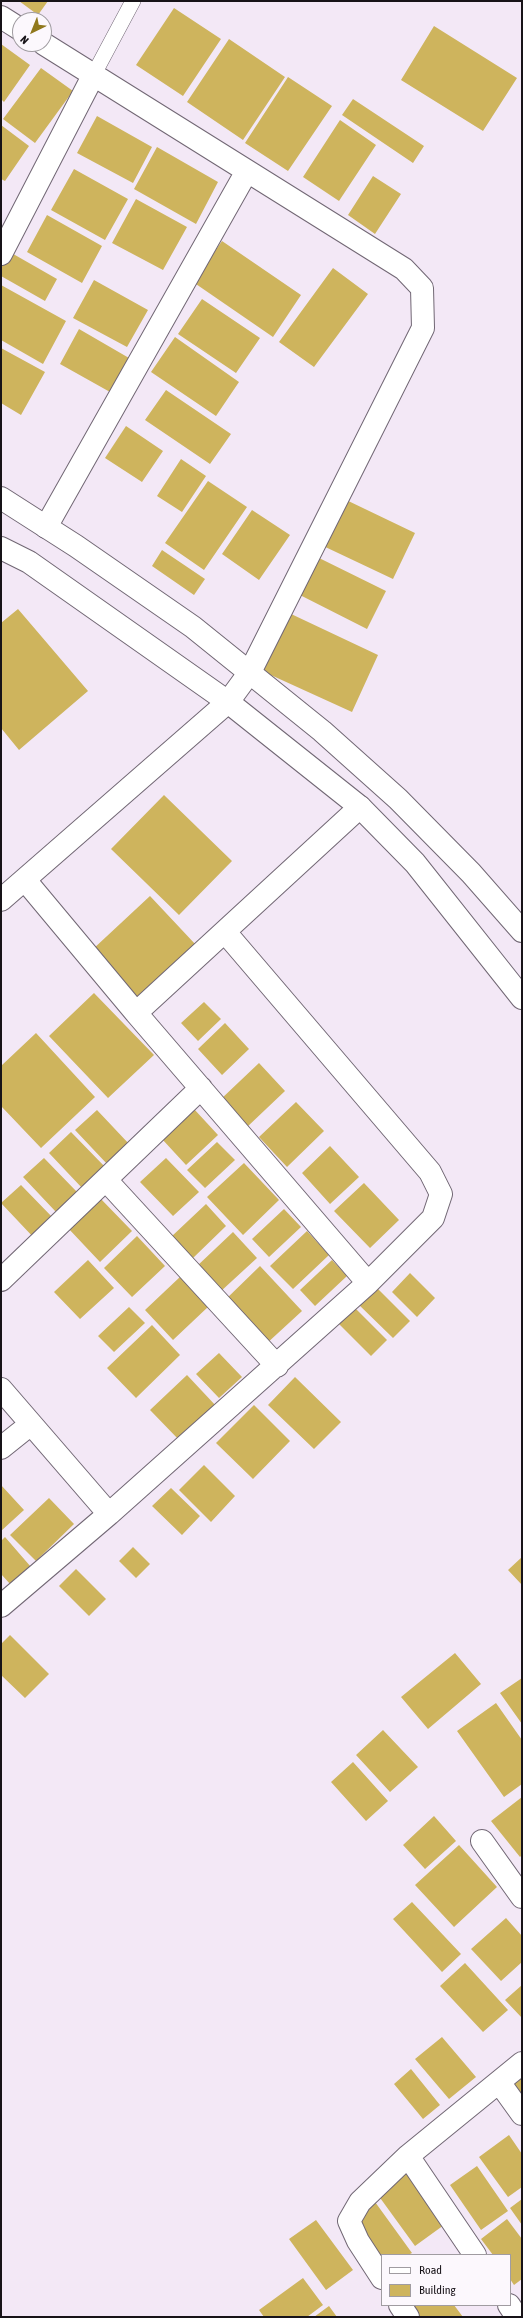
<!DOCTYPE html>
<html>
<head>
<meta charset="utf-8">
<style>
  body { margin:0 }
  #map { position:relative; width:523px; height:2318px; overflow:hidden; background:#f3e8f6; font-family:"Asap Condensed",sans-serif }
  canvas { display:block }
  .frame { position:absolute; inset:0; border:2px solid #171318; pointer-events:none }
  .legend { position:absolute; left:381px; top:2254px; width:130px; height:52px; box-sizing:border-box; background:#fcf8fd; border:1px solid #a09ca1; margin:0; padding:5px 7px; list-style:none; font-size:12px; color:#171318 }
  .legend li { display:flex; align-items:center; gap:8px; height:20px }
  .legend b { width:20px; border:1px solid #a09ca1 }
  .north { position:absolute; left:12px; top:12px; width:40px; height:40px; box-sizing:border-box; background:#fcf8fd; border:1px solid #a09ca1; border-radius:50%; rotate:223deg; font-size:11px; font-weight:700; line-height:16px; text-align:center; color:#171318 }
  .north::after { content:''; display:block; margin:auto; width:14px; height:18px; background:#90781d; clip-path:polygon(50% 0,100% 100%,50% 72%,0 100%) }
</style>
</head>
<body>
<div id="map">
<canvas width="523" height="2318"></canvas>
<div class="frame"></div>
<ul class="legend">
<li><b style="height:5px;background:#fff"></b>Road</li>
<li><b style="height:11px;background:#ceb45d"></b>Building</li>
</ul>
<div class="north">N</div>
</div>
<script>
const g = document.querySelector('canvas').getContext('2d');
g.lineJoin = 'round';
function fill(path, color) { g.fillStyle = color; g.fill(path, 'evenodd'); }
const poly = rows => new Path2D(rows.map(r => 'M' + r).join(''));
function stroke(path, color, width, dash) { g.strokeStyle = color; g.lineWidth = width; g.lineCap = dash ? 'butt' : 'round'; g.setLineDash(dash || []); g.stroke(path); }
const building = poly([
  [19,1,48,1,38,15],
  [174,8,221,39,183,96,136,65],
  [434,26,517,78,483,131,401,80],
  [229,39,285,77,243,140,187,102],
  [1,44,30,65,4,102,1,99],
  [41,68,73,91,35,143,3,119],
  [288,77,332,106,288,171,245,143],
  [353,99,424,146,413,163,342,115],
  [97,116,152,147,133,183,77,153],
  [340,120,376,145,339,201,303,177],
  [1,125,29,146,5,181,1,179],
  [157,147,218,182,196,224,134,189],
  [74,169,128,199,105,240,51,210],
  [373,176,401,194,375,234,348,215],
  [136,199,187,227,163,270,112,243],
  [47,215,102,246,82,283,27,252],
  [222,241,301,295,273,337,193,282],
  [8,251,57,279,45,301,1,276,1,263],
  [333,268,368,294,314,367,279,342],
  [94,280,148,310,127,347,73,318],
  [1,285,66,321,43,364,1,340],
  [202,299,260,338,236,373,178,334],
  [79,329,129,358,110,392,60,364],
  [175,337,239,382,216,416,151,372],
  [1,348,45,372,21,415,1,403],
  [166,390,231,434,210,464,145,420],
  [126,426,163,451,142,482,105,458],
  [181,459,206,476,182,512,157,496],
  [208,481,247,507,204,570,165,543],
  [340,497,415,533,393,579,319,544],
  [252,510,290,535,259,580,222,554],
  [162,550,205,579,194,595,152,566],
  [313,555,386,591,367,629,294,592],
  [18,609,88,691,19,750,1,728,1,623],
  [289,613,378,655,352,712,262,671],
  [164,795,232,861,179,915,111,849],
  [150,896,196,945,137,999,92,950],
  [94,993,154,1055,108,1098,49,1036],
  [204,1002,221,1019,198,1041,181,1023],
  [225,1023,249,1049,222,1075,198,1049],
  [36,1033,95,1097,41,1148,1,1106,1,1066],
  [259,1063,285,1091,246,1128,220,1100],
  [296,1102,324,1131,287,1167,259,1137],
  [194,1109,218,1135,186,1165,162,1139],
  [97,1110,130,1145,108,1165,75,1130],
  [71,1132,106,1168,83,1189,49,1153],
  [217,1142,235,1160,205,1188,187,1170],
  [330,1146,359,1177,330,1204,302,1173],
  [44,1158,77,1192,56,1212,23,1177],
  [166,1158,199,1192,173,1216,140,1182],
  [244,1163,279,1200,243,1235,207,1197],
  [364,1183,399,1220,370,1248,334,1211],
  [21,1185,55,1220,35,1239,1,1203],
  [99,1197,132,1231,100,1262,67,1227],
  [206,1204,226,1226,192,1259,171,1237],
  [284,1209,301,1227,269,1257,252,1239],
  [307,1231,329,1255,293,1289,270,1266],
  [233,1232,257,1258,220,1292,196,1267],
  [137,1236,165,1266,132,1297,104,1268],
  [88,1260,114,1288,80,1319,54,1292],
  [332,1260,347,1276,315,1306,300,1290],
  [260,1266,302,1311,265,1345,223,1302],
  [410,1273,435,1298,417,1317,392,1292],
  [181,1276,209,1306,173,1340,145,1310],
  [373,1284,410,1321,393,1338,356,1302],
  [129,1307,145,1323,114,1352,98,1336],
  [354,1307,387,1340,371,1356,338,1323],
  [152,1325,180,1355,136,1398,107,1368],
  [219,1353,242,1377,219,1398,196,1374],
  [187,1375,217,1407,181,1442,150,1410],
  [295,1377,341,1422,314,1449,268,1405],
  [254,1405,290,1441,253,1479,216,1443],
  [204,1465,235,1496,211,1522,179,1490],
  [1,1485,24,1510,1,1531],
  [171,1488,200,1516,182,1535,152,1506],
  [49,1498,74,1524,36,1561,10,1535],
  [5,1537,31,1567,11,1585,1,1574,1,1541],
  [133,1547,150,1564,136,1578,119,1561],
  [522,1557,522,1585,508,1570],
  [76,1569,106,1599,89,1616,59,1586],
  [10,1635,49,1674,25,1698,1,1675,1,1644],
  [455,1653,481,1684,428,1729,401,1697],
  [522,1678,522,1724,500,1693],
  [496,1703,522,1740,522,1784,504,1797,457,1731],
  [383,1730,418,1767,390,1792,356,1755],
  [353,1762,388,1801,366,1821,331,1782],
  [522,1797,522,1855,520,1857,491,1821],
  [434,1816,456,1841,425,1869,403,1845],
  [459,1845,497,1887,454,1927,415,1885],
  [412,1902,461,1954,442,1972,393,1919],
  [506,1918,522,1936,522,1962,501,1981,471,1949],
  [465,1963,508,2010,483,2032,440,1986],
  [522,1985,522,2018,505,2000],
  [442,2037,476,2077,449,2099,415,2059],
  [411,2069,440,2105,423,2119,394,2084],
  [522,2069,522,2095,509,2080],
  [509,2135,522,2154,522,2187,508,2197,479,2157],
  [399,2163,444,2225,415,2246,370,2184],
  [477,2166,508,2211,481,2230,450,2185],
  [370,2195,412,2253,408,2255,382,2255,382,2274,339,2217],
  [522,2199,522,2225,510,2208],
  [507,2219,522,2239,522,2279,514,2285,510,2279,510,2255,493,2255,481,2239],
  [316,2220,353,2270,326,2290,289,2239],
  [303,2278,323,2305,307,2317,264,2317,259,2310],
  [404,2305,454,2305,463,2317,413,2317],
  [329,2306,337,2317,314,2317]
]);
const service = poly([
  [94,74,133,1]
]);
const minor = poly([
  [1,17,20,29],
  [1,254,94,74],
  [46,527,247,171],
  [25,880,136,1013,360,807],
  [1,900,228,702,250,672,423,328,422,288,404,269,44,44],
  [136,1013,368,1283],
  [106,1180,277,1366],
  [1,1280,201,1088],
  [1,1389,109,1514],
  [1,1448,31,1424],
  [1,1606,109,1514,368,1283,433,1218,441,1194,430,1172,225,932],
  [482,1841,522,1897],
  [499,2082,522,2114],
  [408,2156,475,2255],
  [382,2278,358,2241,349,2221,360,2202,408,2156,522,2063],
  [400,2305,408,2317],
  [509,2305,517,2317]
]);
const secondary = poly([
  [1,498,76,546,193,627,322,731,398,799,471,873,522,931],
  [1,548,29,562,228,702,360,807,415,863,522,998]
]);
fill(building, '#ceb45d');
stroke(service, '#716774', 16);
stroke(minor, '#716774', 24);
stroke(secondary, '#716774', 24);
stroke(service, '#fff', 15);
stroke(minor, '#fff', 22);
stroke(secondary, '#fff', 22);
</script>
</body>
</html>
